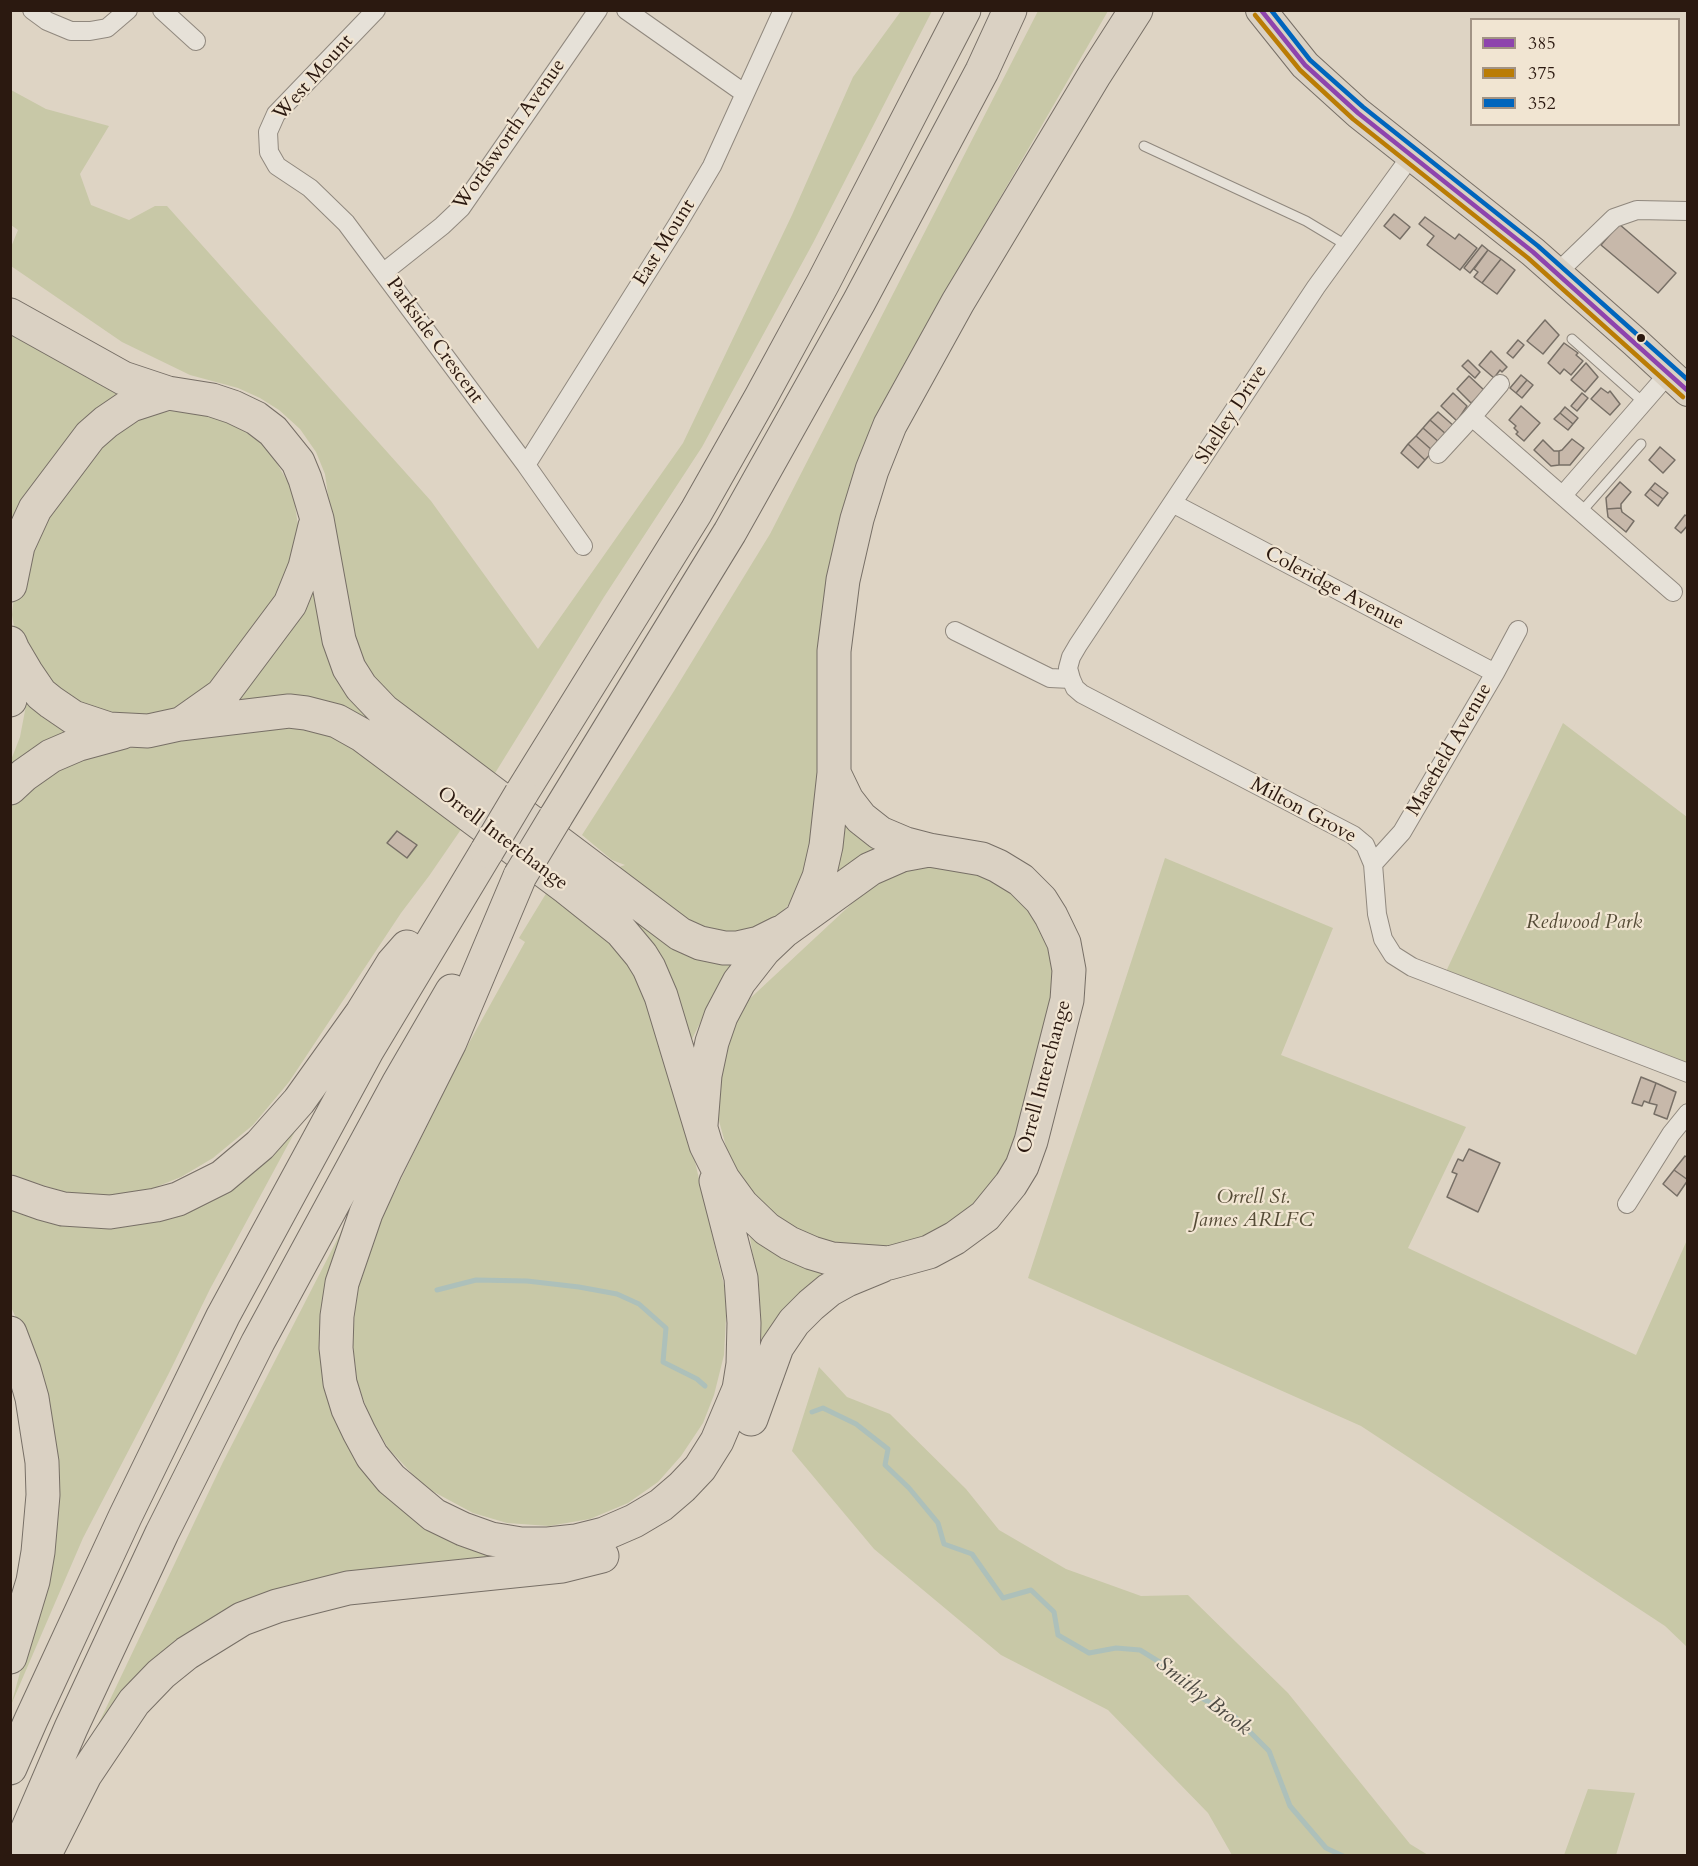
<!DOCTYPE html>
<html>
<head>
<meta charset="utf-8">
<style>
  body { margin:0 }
  #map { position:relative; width:1698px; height:1866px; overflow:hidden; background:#ded4c4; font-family:Cardo,serif }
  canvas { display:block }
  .frame { position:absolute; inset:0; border:12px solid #2b1910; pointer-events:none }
  .legend { position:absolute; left:1470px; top:18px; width:210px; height:108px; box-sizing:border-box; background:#f1e5d2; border:2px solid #a29384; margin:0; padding:8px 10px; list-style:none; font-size:18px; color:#2b1910 }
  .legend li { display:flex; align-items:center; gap:12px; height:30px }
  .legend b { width:30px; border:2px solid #a29384 }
</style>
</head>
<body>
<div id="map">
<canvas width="1698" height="1866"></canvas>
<div class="frame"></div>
<ul class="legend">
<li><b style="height:8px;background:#8e44ad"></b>385</li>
<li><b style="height:8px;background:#ba7c05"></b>375</li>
<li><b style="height:8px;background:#0065bd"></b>352</li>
</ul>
</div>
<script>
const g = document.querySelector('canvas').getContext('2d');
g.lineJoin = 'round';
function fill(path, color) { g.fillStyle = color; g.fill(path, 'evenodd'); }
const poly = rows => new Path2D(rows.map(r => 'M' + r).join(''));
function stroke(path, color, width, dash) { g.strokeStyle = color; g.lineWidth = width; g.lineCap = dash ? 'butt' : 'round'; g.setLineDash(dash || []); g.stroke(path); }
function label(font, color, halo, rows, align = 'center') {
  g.font = font + ' Cardo,serif'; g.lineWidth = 4.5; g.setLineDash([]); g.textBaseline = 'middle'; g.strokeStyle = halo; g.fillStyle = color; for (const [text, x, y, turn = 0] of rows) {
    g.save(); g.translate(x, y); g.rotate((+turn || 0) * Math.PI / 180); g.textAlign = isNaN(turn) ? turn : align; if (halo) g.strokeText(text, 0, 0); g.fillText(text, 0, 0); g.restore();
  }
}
const green = poly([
  [901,11,932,11,813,243,702,447,604,597,492,778,391,701,359,658,343,600,325,474,316,452,300,429,279,410,260,398,238,388,190,375,122,342,11,266,11,247,18,230,11,225,11,90,46,109,109,126,80,174,91,205,129,220,155,206,167,206,431,501,538,649,683,443,792,215,853,77],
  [1038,11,1108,11,949,286,874,444,818,802,801,891,781,913,759,929,725,935,699,928,613,869,625,865,612,860,582,835,674,691,770,534],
  [10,333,120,395,23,503,11,521],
  [171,411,204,414,234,424,261,443,272,455,289,484,294,499,299,532,288,580,210,684,184,704,170,710,154,715,122,718,62,697,15,632,12,615,17,567,93,451,140,417],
  [315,583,377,721,372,727,236,704],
  [28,695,82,733,11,770,11,760,20,737],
  [1563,723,1687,817,1687,1073,1442,980],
  [284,724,335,735,462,828,429,876,401,913,289,1082,253,1125,213,1158,181,1177,151,1189,116,1195,98,1196,65,1192,16,1177,11,1173,11,806,37,781,97,753],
  [841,806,891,847,822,893],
  [1165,858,1333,928,1281,1055,1466,1127,1408,1248,1636,1355,1687,1240,1687,1647,1665,1626,1361,1426,1028,1278],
  [565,862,744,958,712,999,689,1045],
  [935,864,995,878,1018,896,1038,919,1052,947,1057,985,1015,1148,975,1208,945,1230,906,1245,861,1251,822,1244,786,1225,756,1202,737,1175,727,1150,719,1121,714,1088,717,1059,743,1005,860,896,888,875],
  [550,887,615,940,662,1021,727,1298,724,1355,714,1395,703,1423,681,1456,658,1482,628,1503,590,1519,549,1526,507,1523,473,1513,434,1492,417,1479,388,1448,369,1415,357,1381,353,1345,355,1305,359,1285,373,1241,383,1216,454,1070,525,942,519,938],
  [311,1102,210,1289,169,1373,83,1538,11,1705,50,1564,20,1327,11,1307,11,1205,121,1224],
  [358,1199,335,1271,357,1457,537,1554,290,1589,87,1748,223,1462],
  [749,1231,837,1272,758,1366,760,1318,759,1295],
  [819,1367,847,1397,890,1414,966,1489,999,1530,1066,1569,1141,1596,1188,1595,1288,1693,1410,1844,1428,1855,1232,1855,1208,1813,1108,1710,1001,1655,874,1549,792,1451],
  [1588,1789,1635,1793,1616,1855,1564,1855]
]);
const stream = poly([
  [437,1290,476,1280,527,1281,579,1287,617,1294,639,1304,666,1328,663,1362,697,1379,705,1386],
  [812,1412,823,1408,856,1424,888,1449,885,1465,909,1488,938,1523,944,1544,972,1554,1003,1598,1031,1590,1054,1612,1058,1635,1089,1653,1116,1648,1140,1650,1166,1666,1189,1691,1234,1716,1269,1751,1290,1806,1326,1848,1343,1856]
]);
const building = poly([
  [1394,214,1410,227,1400,239,1384,226,1394,214],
  [1425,217,1455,239,1459,234,1477,248,1460,270,1427,245,1434,236,1419,224,1425,217],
  [1619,224,1676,273,1658,293,1601,245,1619,224],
  [1482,245,1488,250,1470,273,1464,268,1482,245],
  [1488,250,1501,259,1482,283,1474,277,1478,272,1474,269,1488,250],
  [1501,259,1515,270,1497,294,1482,283,1501,259],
  [1545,320,1559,335,1543,354,1527,341,1545,320],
  [1518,340,1524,345,1513,358,1507,353,1518,340],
  [1564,343,1578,353,1576,355,1583,361,1571,375,1564,369,1560,374,1548,363,1564,343],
  [1491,351,1507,367,1502,372,1500,370,1494,378,1479,365,1491,351],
  [1468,360,1480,372,1475,378,1462,366,1468,360],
  [1586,363,1598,377,1585,392,1571,380,1586,363],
  [1521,375,1527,380,1516,393,1510,388,1521,375],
  [1469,376,1485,391,1471,403,1457,389,1469,376],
  [1527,380,1533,385,1522,398,1516,393,1527,380],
  [1601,388,1608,393,1610,391,1620,404,1610,415,1591,399,1601,388],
  [1453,393,1467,406,1457,421,1441,406,1453,393],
  [1582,393,1588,398,1577,411,1571,406,1582,393],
  [1521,406,1540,423,1524,441,1516,434,1518,432,1514,428,1516,426,1509,420,1521,406],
  [1565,407,1578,418,1573,424,1560,413,1565,407],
  [1438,412,1455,427,1447,435,1430,420,1438,412],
  [1560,413,1573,424,1568,430,1554,419,1560,413],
  [1430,420,1447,435,1440,443,1423,428,1430,420],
  [1423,428,1440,443,1433,451,1416,436,1423,428],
  [1416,436,1433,451,1425,460,1408,444,1416,436],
  [1572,439,1584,448,1570,465,1559,465,1559,451,1562,450,1572,439],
  [1543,440,1554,451,1559,451,1559,465,1551,466,1534,450,1543,440],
  [1408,444,1425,460,1418,468,1401,453,1408,444],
  [1660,447,1675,460,1663,473,1649,460,1660,447],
  [1620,482,1631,492,1621,504,1621,508,1607,509,1606,498,1620,482],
  [1655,483,1668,493,1663,499,1650,489,1655,483],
  [1650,489,1663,499,1658,506,1645,495,1650,489],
  [1621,508,1622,512,1634,521,1626,532,1608,517,1607,509,1621,508],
  [1685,515,1688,517,1688,525,1681,533,1675,528,1685,515],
  [397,831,417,845,407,858,387,843,397,831],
  [1641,1077,1656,1083,1649,1103,1644,1101,1642,1106,1632,1103,1641,1077],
  [1656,1083,1676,1092,1667,1119,1654,1114,1657,1105,1649,1103,1656,1083],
  [1469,1149,1500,1163,1478,1212,1447,1197,1457,1174,1452,1172,1458,1159,1463,1161,1469,1149],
  [1685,1156,1688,1158,1688,1180,1674,1170,1685,1156],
  [1674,1170,1688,1180,1677,1196,1663,1184,1674,1170]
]);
const service = poly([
  [1144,146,1306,221,1346,245],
  [1572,339,1643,402],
  [1582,511,1641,444]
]);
const minor = poly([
  [32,10,47,21,71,31,90,31,107,28,128,10],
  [162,10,196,41],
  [376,10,276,114,268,132,269,152,277,166,310,188,346,223,526,465,583,546],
  [626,10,744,93],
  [384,272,442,226,461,208,598,10],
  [1557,273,1614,218,1637,210,1688,211],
  [1500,384,1472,417,1673,592],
  [1438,454,1472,417],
  [526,465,677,225,712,166,783,10],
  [1563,495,1669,373],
  [1174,504,1495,673],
  [955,631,1050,678,1071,679,1075,688,1082,694,1353,835,1365,845,1373,864,1377,914,1383,939,1393,955,1412,967,1688,1073],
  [1071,679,1068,668,1071,657,1078,645,1316,287,1411,156],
  [1373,864,1402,832,1495,673,1518,630],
  [1627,1204,1671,1134,1688,1113]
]);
const trunk = poly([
  [1261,10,1305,65,1358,113,1533,252,1635,342,1688,391]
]);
const motorway = poly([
  [10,315,123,378,168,393],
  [10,585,18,546,35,509,90,436,106,422,131,405,168,393,212,400,233,407,256,418,273,431,298,462,305,479,317,519,339,640,349,668,361,687,384,711,680,934,700,943,724,948,737,948,759,943,779,933],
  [10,643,13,650,26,672,41,694,51,702,73,717,109,729,148,731,180,724,289,711,306,713,337,721,362,735,567,888,621,931,641,955,649,968,661,996,706,1145,723,1179,742,1205,767,1229,789,1243,812,1253,832,1259,889,1263,929,1252,955,1238,985,1216,1011,1184,1022,1166,1031,1141,1067,1000,1069,970,1064,943,1051,916,1041,900,1021,880,998,866,982,859,929,850,902,855,870,869,784,931,764,950,739,982,721,1016,712,1042,705,1075,701,1125],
  [10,700,13,650],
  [181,724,222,695,290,604,305,567,315,526],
  [834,773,847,800,861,818,880,833,906,844,929,850],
  [10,788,24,775,51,756,79,744,123,732],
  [521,794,696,512,761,397,823,283,964,10],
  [555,818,730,532,859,302,982,71,1010,10],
  [520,876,450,1042,386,1169,366,1213,342,1283,337,1316,336,1348,340,1383,348,1409,359,1432,372,1456,391,1479,434,1515,463,1529,491,1539,521,1544,548,1544,576,1541,604,1534,634,1521,661,1505,682,1487,700,1468,717,1441,739,1389,743,1364,744,1323,741,1278,716,1181],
  [803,915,819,877,826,846,834,773,834,651,843,580,857,519,872,470,890,425,958,302,1095,74,1136,10],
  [10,1192,41,1203,63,1209,110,1212,156,1205,178,1199,222,1177,260,1145,299,1101,362,1013,393,963,407,947],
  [10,1333,24,1370,32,1398,42,1462,43,1495,38,1552,33,1581,10,1657],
  [751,1419,777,1347,794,1322,811,1305,829,1290,847,1280,881,1266],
  [10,1768,31,1720,125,1517,223,1316,368,1049,487,851],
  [16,1856,71,1728,162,1533,258,1342,398,1084,452,991],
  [44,1856,85,1775,134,1702,161,1674,187,1653,242,1619,277,1606,348,1588,562,1566,602,1556]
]);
const motorwayBridge = poly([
  [487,851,521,794],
  [520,876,555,818]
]);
const bus1 = poly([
  [1261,10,1305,65,1358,113,1533,252,1688,391]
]);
const bus2 = poly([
  [1255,15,1300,70,1353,119,1528,258,1683,397]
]);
const bus3 = poly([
  [1271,10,1310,60,1363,107,1538,246,1688,380]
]);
const markers = [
  [1641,338,5,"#2b1910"]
];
const streetNames = [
  ["West Mount",314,78,-48],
  ["Wordsworth Avenue",510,135,-55],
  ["East Mount",665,243,-58],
  ["Parkside Crescent",434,341,54],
  ["Shelley Drive",1232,415,-57],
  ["Coleridge Avenue",1334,589,28],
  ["Masefield Avenue",1450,750,-60],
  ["Milton Grove",1303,811,28],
  ["Orrell Interchange",502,839,37],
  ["Orrell Interchange",1045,1077,-75]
];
const parkNames = [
  ["Redwood Park",1584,923],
  ["Orrell St.",1253,1198],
  ["James ARLFC",1253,1221]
];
const waterNames = [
  ["Smithy Brook",1203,1697,38]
];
fill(green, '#c8c8a7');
stroke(stream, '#adc0ba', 5);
fill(building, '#c7b8aa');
stroke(building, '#776f66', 1.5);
stroke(service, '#90887e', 11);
stroke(minor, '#90887e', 20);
stroke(trunk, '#776f66', 32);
stroke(motorway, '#776f66', 35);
stroke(service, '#e6e1d8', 9);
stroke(minor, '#e6e1d8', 18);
stroke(trunk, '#dad1c3', 30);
stroke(motorway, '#dad1c3', 33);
stroke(motorwayBridge, '#776f66', 35, []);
stroke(motorwayBridge, '#dad1c3', 33);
stroke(bus1, '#8e44ad', 4.5);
stroke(bus2, '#ba7c05', 4.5);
stroke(bus3, '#0065bd', 4.5);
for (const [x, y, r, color] of markers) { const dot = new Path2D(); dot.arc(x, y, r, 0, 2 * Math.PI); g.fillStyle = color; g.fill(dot); stroke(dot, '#f1e5d2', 2); }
label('20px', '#2b1910', '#f1e5d2', streetNames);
label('italic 20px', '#554b36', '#f1e5d2', parkNames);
label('italic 21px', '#4c4942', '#f1e5d2', waterNames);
</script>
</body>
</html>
